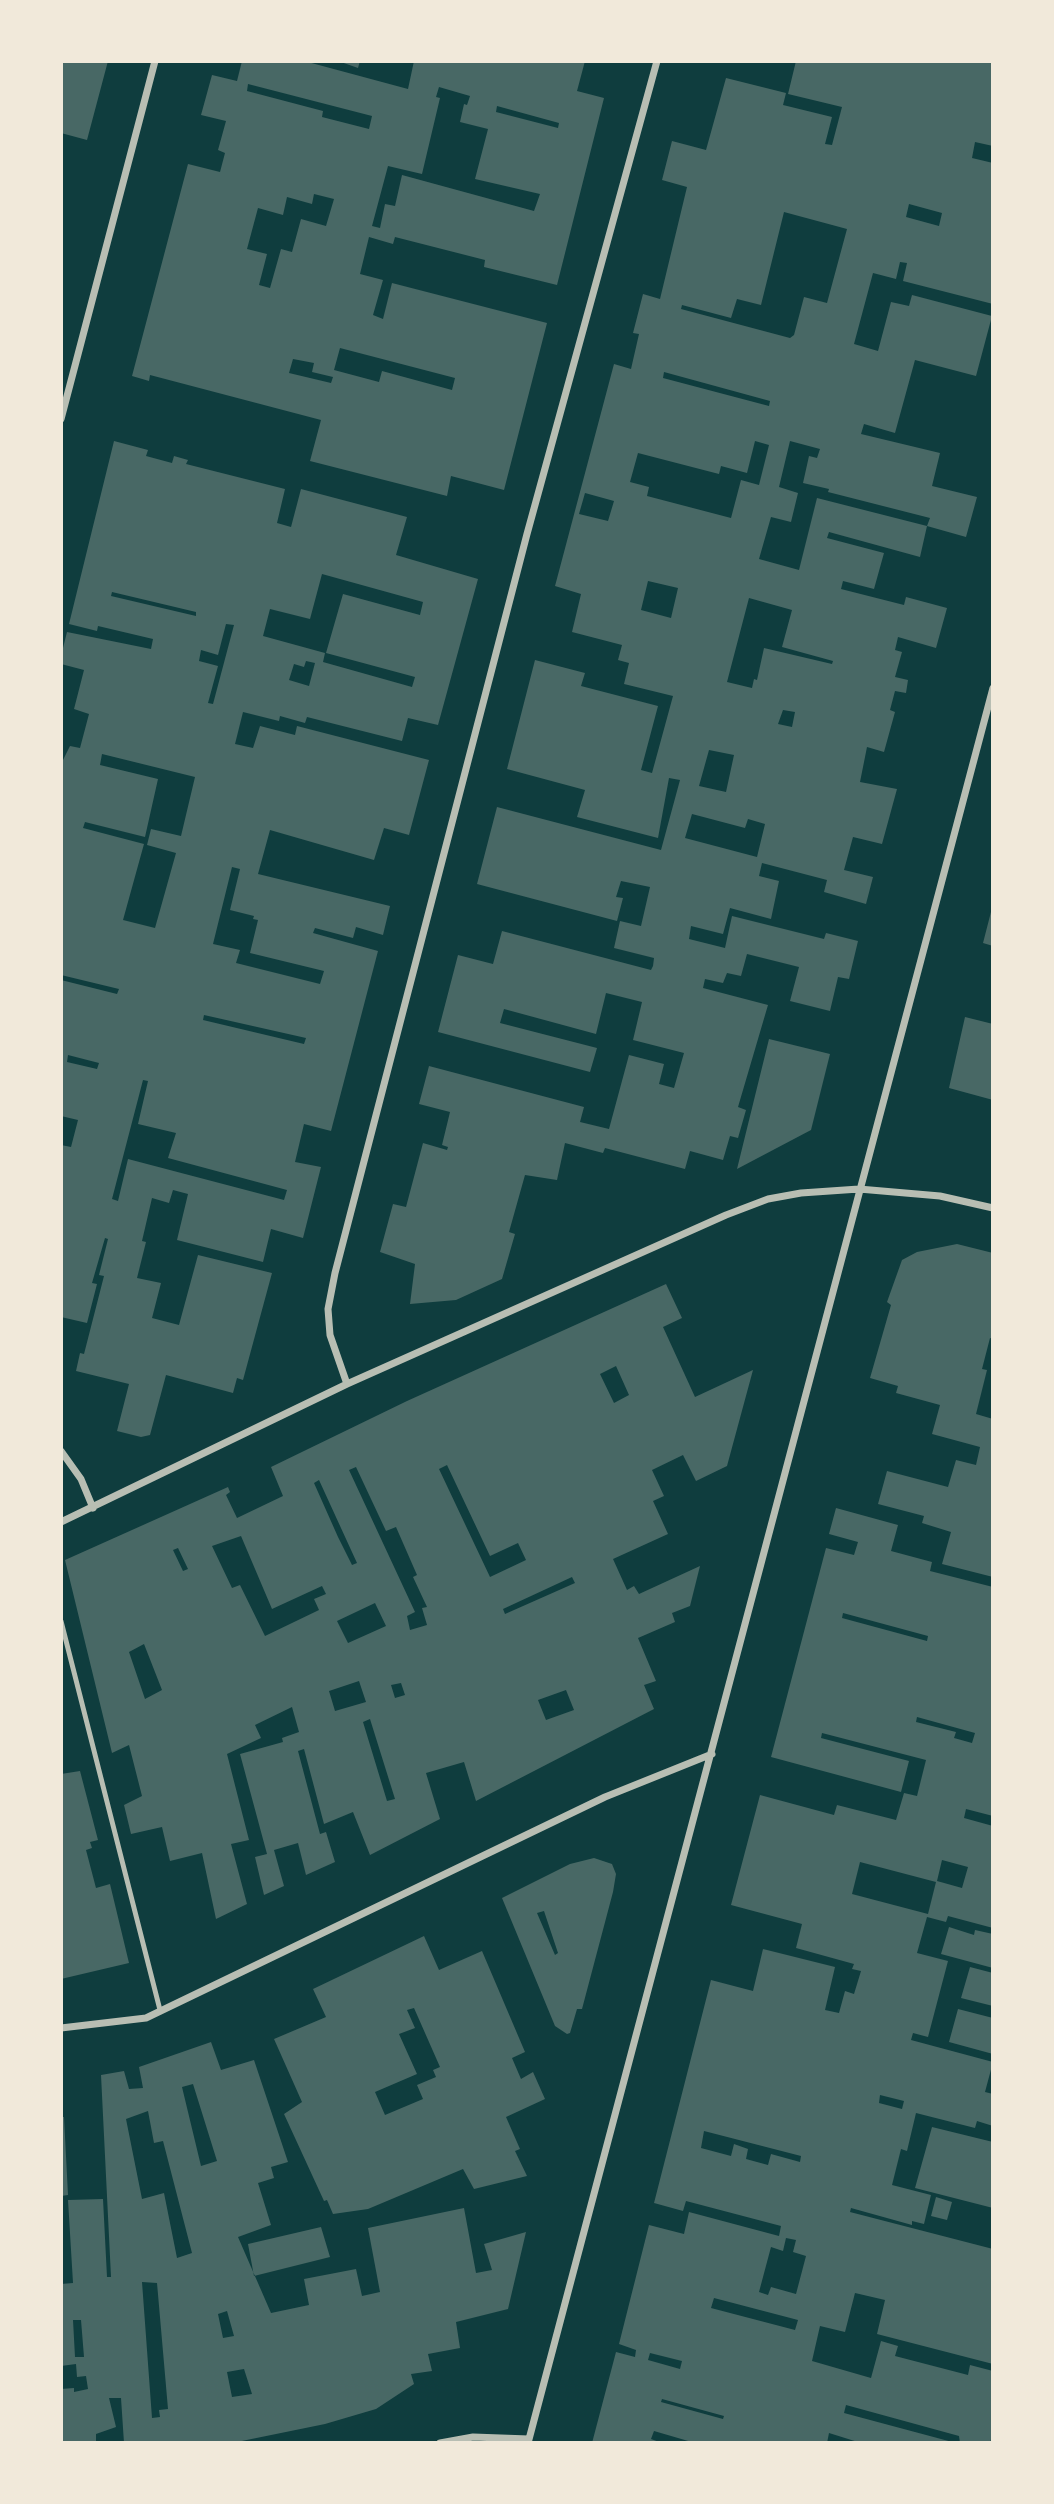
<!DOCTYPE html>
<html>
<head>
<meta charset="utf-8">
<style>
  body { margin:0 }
  #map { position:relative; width:1054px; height:2504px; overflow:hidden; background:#0f3d3e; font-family:"Nunito Sans",sans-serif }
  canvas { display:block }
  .frame { position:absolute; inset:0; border:63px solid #f1e9da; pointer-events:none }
</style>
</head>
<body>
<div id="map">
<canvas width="1054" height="2504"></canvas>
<div class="frame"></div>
</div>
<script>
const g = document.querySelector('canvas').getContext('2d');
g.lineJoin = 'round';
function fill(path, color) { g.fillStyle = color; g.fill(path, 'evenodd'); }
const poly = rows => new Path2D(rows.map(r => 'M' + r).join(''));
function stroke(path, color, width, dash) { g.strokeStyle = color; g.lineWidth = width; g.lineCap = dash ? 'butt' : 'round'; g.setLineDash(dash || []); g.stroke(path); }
const building = poly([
  [61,61,108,61,87,140,61,133],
  [242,61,304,61,408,89,414,61,585,61,577,91,604,98,557,285,484,267,485,260,395,237,393,244,369,237,360,274,383,280,373,315,383,319,392,283,547,323,504,490,451,476,447,496,310,461,321,420,150,375,149,381,132,376,188,164,220,172,225,153,218,150,226,121,201,115,212,75,237,81],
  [248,84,372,116,369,129,322,117,323,111,247,91],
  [439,87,470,96,467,105,464,104,460,122,488,129,475,179,540,194,534,211,402,175,395,206,385,204,380,228,372,226,388,166,422,174,440,98,436,97],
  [497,106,559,123,558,128,496,112],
  [314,194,334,199,326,226,301,219,292,252,281,249,270,288,259,285,267,254,247,249,258,208,283,215,287,197,312,204],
  [340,348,455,378,452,390,382,371,379,382,334,370],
  [293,359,314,363,312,372,333,377,331,383,289,373],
  [338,61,360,61,358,68],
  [796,61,993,61,993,146,975,142,972,158,993,163,993,304,903,281,907,263,900,262,896,279,873,273,854,344,878,351,891,302,909,306,912,295,992,316,976,376,915,360,895,433,864,424,861,434,940,453,932,486,977,497,966,537,927,526,930,518,828,492,829,489,803,483,809,456,817,458,820,449,790,441,779,487,798,493,791,522,771,517,759,559,799,570,817,498,927,526,920,557,829,532,827,538,884,553,874,589,843,581,841,589,904,605,906,597,947,608,936,648,898,637,895,650,902,652,895,677,908,680,906,693,895,691,890,710,895,712,884,752,867,747,860,782,897,789,882,844,853,837,844,870,873,877,866,904,824,892,827,880,762,863,759,876,779,881,771,919,730,908,723,934,691,926,689,939,725,948,732,916,824,939,826,933,858,941,849,979,838,977,830,1011,790,1001,799,967,747,954,741,976,727,973,723,983,705,979,703,988,768,1005,738,1107,746,1110,738,1138,730,1136,723,1160,690,1151,685,1169,605,1148,603,1153,565,1143,557,1180,525,1175,509,1232,515,1234,502,1279,456,1300,410,1304,415,1264,380,1252,393,1204,406,1207,423,1143,447,1150,448,1147,442,1145,450,1112,419,1104,429,1066,584,1107,580,1122,609,1129,629,1055,664,1064,659,1084,674,1088,684,1053,633,1040,642,1002,606,993,596,1034,504,1009,500,1023,597,1048,590,1072,438,1032,458,955,493,964,502,931,651,970,653,966,654,958,614,948,620,921,641,926,650,887,621,881,616,897,623,898,617,921,477,884,497,807,661,850,680,780,669,778,658,838,577,817,585,790,507,769,535,660,585,673,581,686,658,706,641,770,652,773,673,696,624,684,629,663,618,660,622,645,572,632,581,594,555,586,614,364,631,369,639,334,633,333,643,294,660,299,687,187,662,180,672,141,706,150,726,78,786,93,783,105,832,117,825,144,832,145,842,107,788,94],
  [909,204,942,213,939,226,906,217],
  [784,212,847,229,827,303,804,297,794,335,790,338,681,309,682,305,731,318,737,299,761,305],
  [664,372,770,401,769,406,663,378],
  [755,441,769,445,759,485,741,480,731,518,647,496,649,487,630,482,638,453,719,474,721,466,747,473],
  [585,493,614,501,608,521,579,514],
  [648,581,678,588,671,618,641,610],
  [749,598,792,610,782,647,833,661,832,664,764,648,757,680,754,679,752,688,727,682],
  [783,710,795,712,792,727,778,724],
  [709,750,734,755,726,792,699,786],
  [692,814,745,828,748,819,765,824,757,857,685,838],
  [114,441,148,450,146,456,172,463,174,456,188,460,186,464,285,489,277,523,291,527,301,489,407,517,396,555,478,579,438,725,408,718,402,741,307,717,305,723,280,716,279,721,243,712,235,744,253,748,260,726,295,735,297,726,429,760,409,835,384,828,374,860,270,830,258,874,390,906,383,935,356,927,353,938,315,928,313,933,378,951,331,1131,304,1124,295,1162,321,1167,303,1238,271,1229,263,1262,177,1240,188,1194,173,1190,169,1203,152,1198,142,1241,146,1242,137,1278,161,1283,152,1318,179,1325,198,1255,272,1273,243,1380,237,1378,233,1393,166,1375,150,1435,141,1437,117,1431,129,1384,76,1371,80,1353,84,1354,104,1276,99,1275,108,1239,105,1238,92,1283,97,1284,87,1323,61,1317,61,1145,71,1147,78,1120,61,1116,61,980,117,994,119,989,61,975,61,764,70,746,80,748,89,714,74,709,84,670,61,664,61,656,67,632,151,649,153,639,98,626,97,631,69,624],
  [322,574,423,602,420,615,343,594,326,653,415,677,412,687,323,662,325,653,263,636,270,609,310,619],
  [112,592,196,612,196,616,111,596],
  [226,624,234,625,213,704,208,703,218,666,199,661,201,650,218,655],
  [306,661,315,663,309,686,289,680,294,664,304,667],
  [102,754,195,777,181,836,151,829,147,845,176,853,155,928,123,920,144,844,83,828,85,822,145,837,158,779,100,765],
  [232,867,240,869,230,910,254,916,253,919,258,920,250,953,324,971,320,984,236,963,240,950,213,944],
  [204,1015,306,1038,304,1044,203,1020],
  [68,1055,99,1063,97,1069,67,1062],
  [143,1080,148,1081,138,1124,176,1133,168,1158,287,1190,284,1200,128,1159,118,1201,112,1199],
  [992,908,993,908,993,946,983,943],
  [965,1017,993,1024,993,1100,949,1088],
  [769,1039,830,1054,811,1130,737,1169],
  [957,1244,993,1253,993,1339,990,1338,982,1369,987,1370,976,1414,993,1419,993,1577,942,1564,951,1532,922,1523,924,1516,878,1504,887,1471,948,1487,956,1460,976,1465,980,1447,932,1434,940,1405,896,1393,898,1386,870,1378,891,1305,887,1302,902,1260,917,1252],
  [666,1284,682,1318,663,1327,695,1397,753,1370,727,1466,696,1481,683,1455,652,1470,664,1496,653,1501,668,1534,613,1559,627,1590,634,1586,639,1594,700,1566,690,1606,672,1613,675,1622,638,1638,656,1681,644,1685,654,1709,476,1801,464,1762,426,1773,440,1819,370,1855,353,1812,324,1824,304,1749,298,1751,320,1834,326,1832,335,1862,306,1875,298,1843,274,1850,284,1886,264,1895,255,1857,267,1854,240,1754,283,1742,282,1738,299,1732,292,1707,255,1725,261,1738,227,1754,249,1840,231,1844,247,1904,216,1919,202,1853,170,1861,162,1827,131,1834,124,1805,142,1796,129,1745,112,1753,65,1560,228,1487,230,1492,226,1495,237,1518,283,1496,271,1467,407,1401],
  [616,1366,629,1395,614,1403,600,1374],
  [447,1465,490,1556,518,1543,526,1560,490,1577,439,1469],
  [356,1467,386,1531,396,1527,417,1575,413,1577,427,1607,422,1608,427,1625,410,1630,407,1616,415,1612,349,1470],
  [319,1480,357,1563,352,1565,338,1537,314,1483],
  [241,1536,272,1609,322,1586,326,1594,314,1599,319,1610,265,1636,240,1585,232,1588,212,1546],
  [178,1548,188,1569,183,1571,173,1550],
  [572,1577,575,1583,505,1614,503,1609],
  [375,1603,386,1626,348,1643,337,1621],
  [144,1644,162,1690,145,1699,129,1652],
  [359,1681,366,1702,335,1711,329,1691],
  [401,1683,405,1695,395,1698,391,1685],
  [566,1690,574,1710,546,1720,538,1700],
  [370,1719,395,1799,387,1801,363,1722],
  [836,1508,898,1525,891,1551,932,1562,930,1571,993,1587,993,1816,966,1809,964,1818,993,1826,993,1928,948,1916,946,1922,927,1917,917,1953,948,1961,928,2037,913,2033,911,2040,993,2062,985,2092,993,2094,993,2126,977,2121,975,2128,916,2113,907,2151,901,2149,892,2185,931,2195,924,2224,912,2221,912,2225,851,2208,850,2212,993,2249,993,2364,877,2334,885,2300,855,2293,845,2332,820,2326,812,2361,871,2378,881,2341,898,2346,895,2356,968,2375,970,2365,993,2371,993,2432,990,2443,960,2443,959,2436,846,2405,844,2413,956,2443,861,2443,829,2433,827,2443,695,2443,654,2431,651,2439,662,2443,592,2443,616,2352,635,2357,636,2350,619,2344,649,2225,684,2234,689,2212,779,2236,781,2226,686,2201,683,2211,654,2203,711,1980,753,1991,763,1949,835,1967,825,2010,839,2013,845,1991,854,1994,861,1971,852,1969,854,1964,796,1948,802,1924,731,1905,760,1795,834,1815,837,1805,896,1820,904,1793,917,1796,926,1760,822,1733,821,1738,909,1761,901,1792,771,1757,826,1548,854,1555,858,1542,829,1534],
  [843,1613,928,1636,927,1641,842,1618],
  [917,1717,975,1733,972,1743,954,1738,956,1732,916,1722],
  [942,1860,968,1867,962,1888,937,1881],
  [860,1862,936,1882,928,1914,852,1894],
  [880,2095,904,2101,902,2109,879,2103],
  [704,2131,801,2156,800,2162,771,2154,768,2165,746,2159,748,2149,734,2144,731,2156,701,2148],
  [786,2238,796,2240,793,2252,806,2256,796,2294,771,2287,768,2295,759,2292,771,2247,783,2251],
  [714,2298,798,2320,795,2330,711,2308],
  [650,2353,682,2361,680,2369,648,2360],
  [662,2399,724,2416,723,2419,661,2402],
  [80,1771,98,1840,90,1842,92,1848,86,1850,96,1888,110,1884,129,1963,61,1979,61,1774],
  [594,1858,612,1864,616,1874,613,1892,582,2009,577,2009,570,2033,567,2034,555,2026,502,1898,570,1864],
  [544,1911,558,1953,555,1955,537,1913],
  [949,1927,974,1935,975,1930,993,1934,993,1968,941,1954],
  [424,1936,439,1970,482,1951,525,2052,512,2058,521,2079,533,2072,545,2099,506,2117,520,2149,515,2151,527,2176,474,2189,463,2169,368,2209,333,2214,327,2200,324,2201,284,2114,302,2102,274,2039,326,2017,313,1989],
  [414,2008,440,2067,433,2070,436,2077,417,2085,423,2099,385,2115,375,2092,417,2074,399,2034,415,2028,407,2010],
  [970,1967,993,1973,993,2006,961,1998],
  [958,2009,993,2018,993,2054,949,2042],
  [211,2042,221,2070,254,2060,288,2162,271,2167,274,2178,258,2183,271,2225,238,2237,271,2313,309,2305,304,2279,356,2269,362,2296,380,2292,368,2228,464,2208,476,2273,492,2270,484,2244,526,2232,508,2309,456,2322,460,2348,428,2354,432,2371,411,2374,414,2384,376,2409,325,2424,232,2443,124,2443,121,2398,109,2398,116,2427,96,2434,96,2443,61,2443,61,2389,74,2388,74,2392,88,2389,86,2376,77,2377,76,2364,61,2366,61,2284,73,2283,68,2200,103,2199,107,2277,111,2277,101,2075,124,2071,129,2089,143,2088,139,2067],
  [193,2084,217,2161,201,2166,182,2087],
  [148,2111,154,2143,163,2141,192,2253,177,2258,164,2193,142,2199,126,2119],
  [142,2282,157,2283,168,2409,159,2410,160,2417,152,2418],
  [227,2311,234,2336,223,2338,218,2314],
  [73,2320,81,2320,84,2357,75,2357],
  [244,2369,252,2394,232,2397,227,2372],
  [61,2117,64,2117,68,2195,61,2196],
  [932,2127,993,2142,993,2208,915,2188],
  [936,2197,952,2202,947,2220,931,2216],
  [321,2227,330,2257,254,2276,248,2244]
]);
const service = poly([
  [61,1621,160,2010]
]);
const minor = poly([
  [61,419,155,61],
  [347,1384,330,1335,328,1309,335,1273,527,534,657,61],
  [61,1451,81,1479,93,1508],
  [61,1522,347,1384,726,1215,768,1199,801,1193,859,1189,940,1196,993,1208],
  [61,2028,146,2018,605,1797,712,1754],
  [440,2443,473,2437,529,2439],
  [528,2443,993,688]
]);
fill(building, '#486865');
stroke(service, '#b8beb3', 5);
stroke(minor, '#b8beb3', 7);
</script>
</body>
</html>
